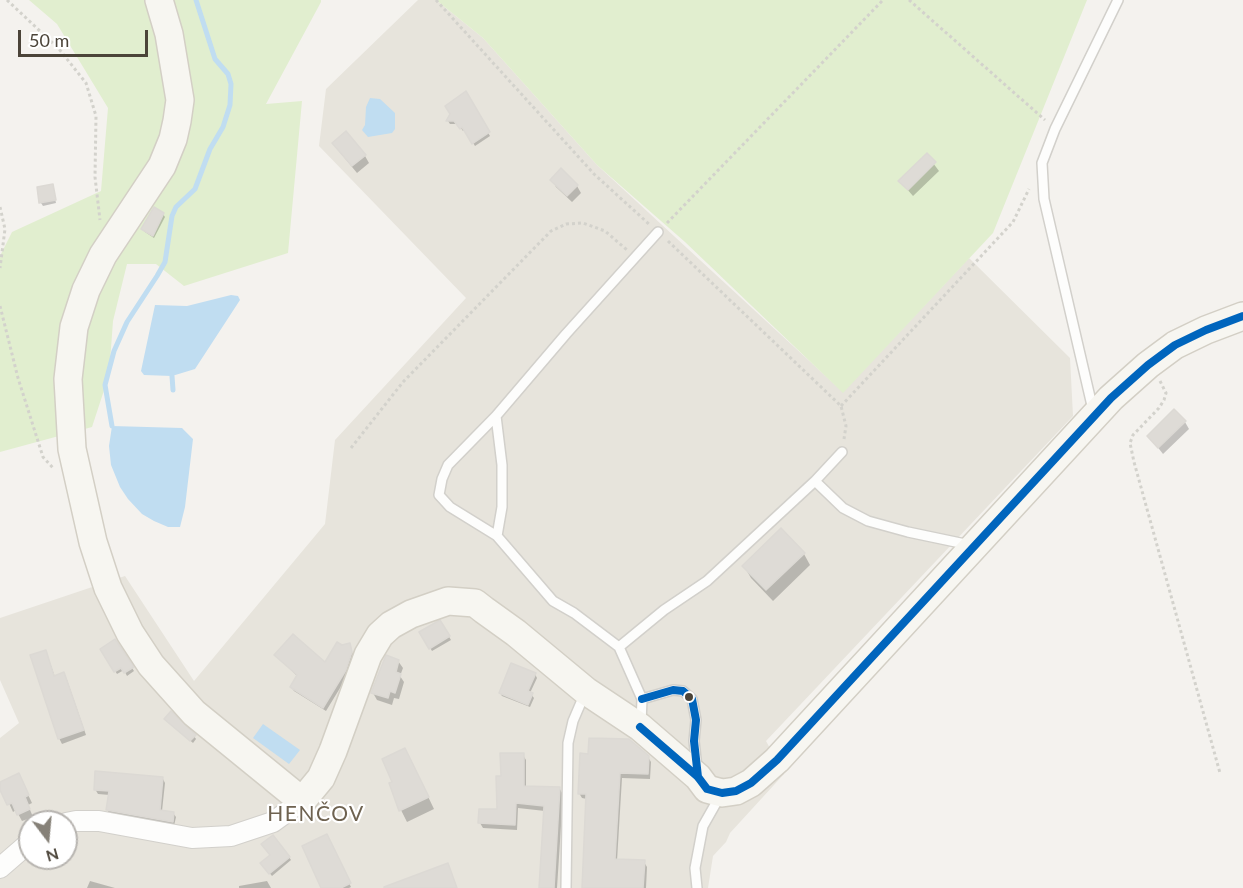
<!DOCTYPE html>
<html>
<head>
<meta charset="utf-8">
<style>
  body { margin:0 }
  #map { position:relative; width:1243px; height:888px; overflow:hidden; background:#f4f2ee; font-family:Lato,sans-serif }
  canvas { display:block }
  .north { position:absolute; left:18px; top:810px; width:60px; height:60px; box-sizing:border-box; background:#fff; border:2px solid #b7b4b0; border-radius:50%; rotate:164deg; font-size:16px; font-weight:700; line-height:24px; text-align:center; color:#4b4439 }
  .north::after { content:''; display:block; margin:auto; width:21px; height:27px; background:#868178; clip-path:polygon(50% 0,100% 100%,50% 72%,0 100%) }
  .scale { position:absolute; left:18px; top:30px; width:130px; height:27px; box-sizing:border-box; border:3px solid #4b4439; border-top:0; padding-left:8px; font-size:18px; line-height:21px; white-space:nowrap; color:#4b4439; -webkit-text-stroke:4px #fff; paint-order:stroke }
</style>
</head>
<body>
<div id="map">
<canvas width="1243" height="888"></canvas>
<div class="north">N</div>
<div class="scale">50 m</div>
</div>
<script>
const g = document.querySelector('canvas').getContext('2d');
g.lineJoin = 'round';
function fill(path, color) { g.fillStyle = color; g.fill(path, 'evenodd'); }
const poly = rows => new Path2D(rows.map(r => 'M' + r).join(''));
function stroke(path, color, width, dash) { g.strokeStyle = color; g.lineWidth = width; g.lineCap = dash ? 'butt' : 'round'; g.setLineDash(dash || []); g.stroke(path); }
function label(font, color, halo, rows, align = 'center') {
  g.font = font + ' Lato,sans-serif'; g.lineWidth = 4.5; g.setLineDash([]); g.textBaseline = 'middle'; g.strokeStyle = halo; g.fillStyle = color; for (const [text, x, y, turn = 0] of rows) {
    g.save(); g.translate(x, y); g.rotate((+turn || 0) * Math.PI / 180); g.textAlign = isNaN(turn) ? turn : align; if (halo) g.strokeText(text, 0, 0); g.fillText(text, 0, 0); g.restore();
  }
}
const residential = poly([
  [418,0,436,0,483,38,597,165,843,392,969,258,1070,358,1073,416,766,741,784,774,730,833,726,842,713,856,708,888,0,888,0,738,19,723,0,680,0,618,125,576,194,681,325,524,335,440,466,298,319,146,326,89],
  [30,822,66,822,66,858,30,858]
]);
const green = poly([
  [29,0,321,0,321,2,266,104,302,101,288,253,184,286,156,264,127,264,113,321,109,375,92,427,0,452,0,256,12,232,101,191,108,108,57,24],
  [436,0,1087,0,993,233,843,393,685,242,597,165,483,38]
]);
const water = poly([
  [370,98,380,99,395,113,395,129,392,133,368,137,362,130,365,125,366,107],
  [231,295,238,296,240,300,195,369,172,376,144,375,141,371,155,305,187,306],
  [112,426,182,428,193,439,185,507,180,527,168,527,154,521,142,514,128,499,120,487,111,465,109,446],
  [263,724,300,750,289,764,253,738]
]);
const shadow = poly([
  [451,114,480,119,490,136,475,146,465,130,463,131,458,124,450,124,448,121],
  [338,150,365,156,369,163,357,173],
  [927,155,939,171,913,196,900,181],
  [552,180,577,186,581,193,572,202,556,187],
  [52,186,56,203,43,206,41,203],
  [163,214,165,217,154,238,145,232,143,229],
  [1185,422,1189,429,1163,454,1149,436],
  [804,554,810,565,773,601,751,578,744,566],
  [440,622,451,640,432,651,421,633],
  [115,641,134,671,127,676,124,670,117,674,102,649],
  [349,645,354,657,348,675,326,711,294,691,291,687,298,677,276,655,325,664,342,647],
  [48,657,55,677,67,680,86,735,62,744,59,738],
  [398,661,403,668,400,676,404,682,399,699,394,698,392,705,377,700,373,693],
  [535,674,537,678,530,693,534,698,530,707,502,696,500,693],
  [166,719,194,736,196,739,193,743],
  [523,755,526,760,526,788,560,789,563,795,557,888,540,888,545,811,518,808,517,830,483,828,480,823,498,811,502,777],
  [648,757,651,762,650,779,622,778,617,861,644,862,647,867,646,888,583,888,587,799,582,798,579,793],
  [411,761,434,809,407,822,401,810,391,784],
  [163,779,165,783,162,811,173,813,176,817,174,826,110,814,107,810,110,795,98,794,95,789],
  [22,782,32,803,28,805,33,817,22,821,16,810,13,812,0,783],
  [326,836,351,887,349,888,323,888],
  [289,857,291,860,272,876,264,866],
  [90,881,115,888,87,888],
  [267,881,271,888,239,888,239,886]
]);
const stream = poly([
  [172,376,173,390],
  [112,426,105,385,114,351,127,322,157,276,165,262,172,216,176,207,195,189,210,149,223,127,230,105,231,84,228,74,215,59,196,0]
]);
const building = poly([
  [466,91,490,132,472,144,462,127,460,129,454,121,446,121,450,114,445,106,466,91],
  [346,131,366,155,352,166,332,143,346,131],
  [927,153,936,162,908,190,898,181,927,153],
  [561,168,578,185,567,196,550,180,561,168],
  [53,184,56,200,39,203,37,187,53,184],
  [154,207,164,213,153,236,141,229,154,207],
  [1174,409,1186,421,1158,448,1147,436,1174,409],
  [781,528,805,553,766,590,742,566,781,528],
  [440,620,450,636,429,649,419,632,440,620],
  [293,634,325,662,337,642,342,645,350,643,352,652,346,670,323,708,290,687,297,675,274,655,293,634],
  [115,639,134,667,124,673,121,668,114,672,100,649,115,639],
  [46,650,54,676,64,672,84,730,58,739,30,655,46,650],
  [386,655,399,660,396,672,401,674,395,693,390,691,388,698,371,693,386,655],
  [511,663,536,673,528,691,533,693,528,705,499,693,511,663],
  [171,711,196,735,190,741,164,719,171,711],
  [589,738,629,739,649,756,648,774,620,773,615,859,645,860,643,888,582,888,586,794,578,794,580,753,588,754,589,738],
  [405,748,429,797,399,811,389,783,392,782,382,759,405,748],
  [500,753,524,753,524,786,560,787,554,888,539,888,544,806,516,803,515,825,478,823,479,809,497,809,496,776,501,776,500,753],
  [95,771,163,777,160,810,174,812,173,822,106,810,109,791,94,790,95,771],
  [19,773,29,795,25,797,30,809,17,815,12,803,7,805,0,790,0,782,19,773],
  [327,834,351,883,341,888,321,888,302,846,327,834],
  [273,835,290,857,269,874,260,863,270,855,261,844,273,835],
  [448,863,457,888,384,888,384,887,448,863]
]);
const path = poly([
  [7,0,59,49,86,83,96,116,95,177,100,220],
  [436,0,594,174,650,225],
  [909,0,1045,120],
  [0,207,5,229,0,268],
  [667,223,883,0],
  [668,241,841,406,846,426,844,439],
  [0,306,18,378,43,457,53,468],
  [1160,381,1166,393,1164,400,1159,408,1133,435,1130,443,1134,462,1220,773],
  [841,406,1013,222,1029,189],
  [351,448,403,382,551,231,566,224,583,223,605,231,627,250]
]);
const lane = poly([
  [1093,410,1044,199,1042,163,1055,129,1118,0],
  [496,416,448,465,442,479,439,495,450,507,497,536],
  [815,481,843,508,868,521,908,532,970,545],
  [619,647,664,610,707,581,815,481,842,452],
  [642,699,673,690,683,691,692,699,696,720,694,741,697,768],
  [641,723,642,699,619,647,574,613,553,601,497,536,502,507,502,465,496,416,566,334,658,232],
  [566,888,568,743,573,721,585,693],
  [697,888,695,868,703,826,720,796]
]);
const street = poly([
  [66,823,76,821,99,821,192,838,231,836,273,822,302,801],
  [0,868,30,842]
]);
const secondary = poly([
  [159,0,169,34,180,100,177,121,173,139,162,166,103,255,86,290,74,327,68,379,72,449,93,542,108,588,130,633,151,665,194,713,302,801,321,778,333,751,368,655,380,635,391,625,411,614,448,601,475,603,484,610,516,633,586,691,640,727,698,777,707,789,722,793,736,791,751,783,777,760,1111,398,1148,365,1175,345,1206,330,1243,316]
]);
const bus1 = poly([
  [642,699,673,690,683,691,692,699,696,720,694,741,698,777],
  [640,727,698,777,707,789,722,793,736,791,751,783,777,760,1111,398,1148,365,1175,345,1206,330,1243,316]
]);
const markers = [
  [689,697,5,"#4b4439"]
];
const quarterNames = [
  ["HENČOV",316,814]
];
fill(residential, '#e7e4dc');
fill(green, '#e1eecf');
fill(water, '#c0ddf1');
fill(shadow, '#0003');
stroke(stream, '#c0ddf1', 5);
fill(building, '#dedbd6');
stroke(building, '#dcd9d4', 1.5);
stroke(lane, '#d2d0cb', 12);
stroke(street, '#d2d0cb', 22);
stroke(secondary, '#d3cfc5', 30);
stroke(path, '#d3d2cc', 3, [3, 3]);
stroke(lane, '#fdfdfc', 9);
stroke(street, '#fdfdfc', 20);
stroke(secondary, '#f7f6f1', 27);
stroke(bus1, '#0065bd', 8);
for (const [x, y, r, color] of markers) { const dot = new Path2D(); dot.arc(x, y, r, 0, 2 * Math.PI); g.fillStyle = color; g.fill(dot); stroke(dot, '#fff', 2); }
g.letterSpacing = '1.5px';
label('21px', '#6e6250', '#fff', quarterNames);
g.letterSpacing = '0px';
</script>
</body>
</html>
